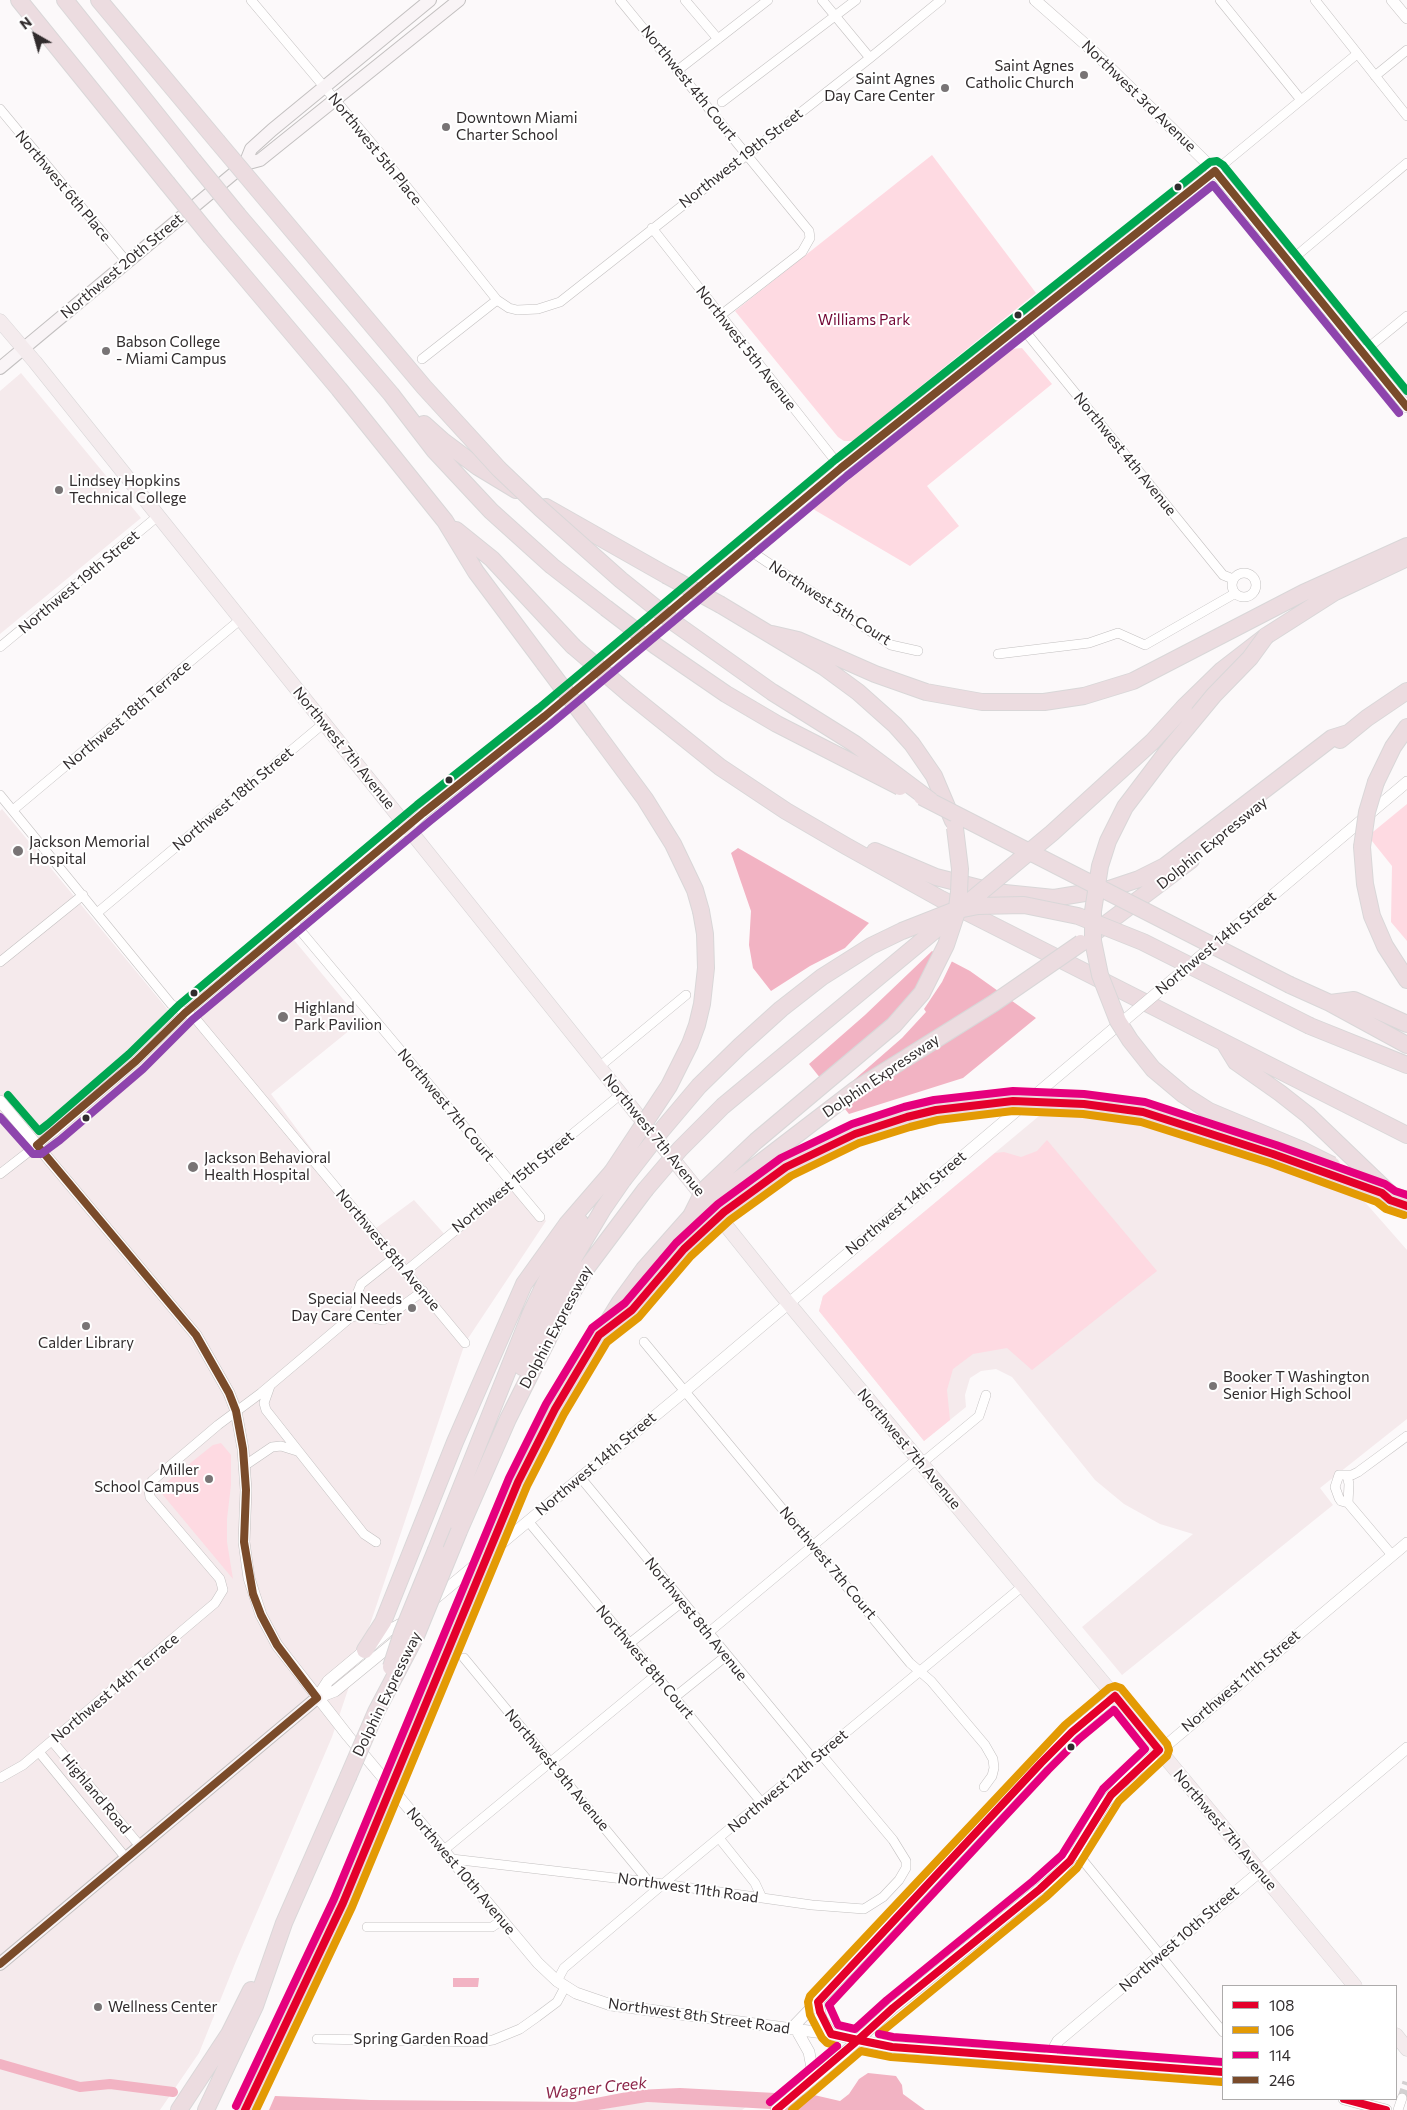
<!DOCTYPE html>
<html>
<head>
<meta charset="utf-8">
<style>
  body { margin:0 }
  #map { position:relative; width:1407px; height:2110px; overflow:hidden; background:#fcf9fa; font-family:Commissioner,sans-serif }
  canvas { display:block }
  .legend { position:absolute; left:1222px; top:1985px; width:175px; height:115px; box-sizing:border-box; background:#fff; border:1px solid #adabab; margin:0; padding:6px 9px; list-style:none; font-size:15px; color:#312c2d }
  .legend li { display:flex; align-items:center; gap:10px; height:25px }
  .legend b { width:25px; border:1px solid #adabab }
  .north { position:absolute; left:10px; top:10px; width:50px; height:50px; -webkit-text-stroke:4px #fff; paint-order:stroke; rotate:322deg; font-size:14px; font-weight:700; line-height:20px; text-align:center; color:#312c2d }
  .north::after { content:''; display:block; margin:auto; width:18px; height:22px; background:#312c2d; clip-path:polygon(50% 0,100% 100%,50% 72%,0 100%) }
</style>
</head>
<body>
<div id="map">
<canvas width="1407" height="2110"></canvas>
<ul class="legend">
<li><b style="height:6px;background:#e4002b"></b>108</li>
<li><b style="height:6px;background:#e39a04"></b>106</li>
<li><b style="height:6px;background:#e5007d"></b>114</li>
<li><b style="height:6px;background:#7a4b2a"></b>246</li>
</ul>
<div class="north">N</div>
</div>
<script>
const g = document.querySelector('canvas').getContext('2d');
g.lineJoin = 'round';
function fill(path, color) { g.fillStyle = color; g.fill(path, 'evenodd'); }
const poly = rows => new Path2D(rows.map(r => 'M' + r).join(''));
function stroke(path, color, width, dash) { g.strokeStyle = color; g.lineWidth = width; g.lineCap = dash ? 'butt' : 'round'; g.setLineDash(dash || []); g.stroke(path); }
function label(font, color, halo, rows, align = 'center') {
  g.font = font + ' Commissioner,sans-serif'; g.lineWidth = 4; g.setLineDash([]); g.textBaseline = 'middle'; g.strokeStyle = halo; g.fillStyle = color; for (const [text, x, y, turn = 0] of rows) {
    g.save(); g.translate(x, y); g.rotate((+turn || 0) * Math.PI / 180); g.textAlign = isNaN(turn) ? turn : align; if (halo) g.strokeText(text, 0, 0); g.fillText(text, 0, 0); g.restore();
  }
}
const built = poly([
  [21,373,141,518,0,634,0,391],
  [2,809,173,1016,205,1013,294,940,361,1021,271,1094,372,1231,414,1200,447,1237,512,1183,546,1221,465,1343,332,1737,236,1961,199,2053,160,2110,0,2110,0,811],
  [1045,1111,1128,1122,1194,1135,1268,1160,1357,1193,1407,1250,1407,1419,1320,1488,1333,1505,1122,1675,1082,1627,1193,1534,1160,1524,1124,1504,1095,1480,1012,1377,996,1369,981,1371,970,1378,965,1395,966,1407,924,1441,819,1311,823,1296],
  [639,2102,647,2102,746,2107,742,2110,598,2110]
]);
const green = poly([
  [932,155,1036,293,853,441,844,441,838,437,735,311],
  [1022,348,1052,384,927,486,959,526,910,566,813,509,1011,349],
  [1407,804,1407,941,1391,922,1392,866,1368,836],
  [1047,1140,1157,1271,1032,1370,1007,1348,973,1354,953,1369,947,1390,950,1420,924,1441,819,1311,823,1296,995,1153,1004,1152,1021,1157,1037,1151],
  [221,1443,231,1455,231,1485,227,1519,227,1542,233,1579,158,1489,213,1445]
]);
const water = poly([
  [738,848,869,923,845,948,810,966,771,991,753,968,749,945,751,911,731,853],
  [932,951,970,971,1036,1018,963,1078,849,1114,809,1064,865,1015],
  [453,1978,479,1978,478,1987,453,1987],
  [868,2073,896,2076,902,2085,903,2094,925,2110,788,2110,647,2102,598,2110,269,2110,275,2096,370,2100,575,2102,637,2090,680,2088,814,2095,840,2101,849,2094,859,2079]
]);
const pier = poly([
  [936,950,953,959,942,982,924,1009,926,1012,902,1038,847,1086,873,1086,842,1110,818,1080,882,1027,914,991]
]);
const canal = poly([
  [0,2064,80,2087,110,2084,173,2092]
]);
const minorTunnel = poly([
  [1402,2098,1407,2082]
]);
const minor = poly([
  [251,0,380,153,497,300,509,308,517,310,538,309,560,302,870,58,941,0],
  [620,0,809,231,810,238,802,252,721,315],
  [685,0,718,39],
  [822,0,870,58],
  [1220,0,1301,100],
  [1315,0,1407,116],
  [678,70,768,0],
  [1375,76,1407,50],
  [722,102,856,0],
  [0,109,127,262],
  [1215,171,1357,54],
  [652,228,841,468],
  [1289,262,1407,163],
  [1020,325,1223,575,1233,579],
  [1363,352,1407,316],
  [422,359,497,300],
  [746,548,891,645,918,651],
  '1232 585a12 12 0 1 1 24 0a12 12 0 1 1-24 0Z',
  [0,647,158,516],
  [998,654,1089,643,1118,633,1145,645,1234,594],
  [0,795,171,1004,195,1018,465,1343],
  [13,810,241,619],
  [97,913,324,723],
  [294,923,540,1217],
  [0,962,83,895],
  [599,1067,686,995],
  [0,1174,54,1132,136,1061,185,1013,407,828],
  [406,1271,621,1094],
  [351,1317,360,1315,383,1320,423,1291],
  [644,1342,910,1663,931,1681,985,1745,993,1759,994,1768,992,1776,984,1787],
  [270,1386,264,1403,266,1410,364,1534,376,1542],
  [922,1463,979,1416,986,1395],
  [244,1466,272,1447,281,1446,297,1451],
  [1347,1475,1349,1484,1348,1503],
  [580,1477,814,1760],
  [528,1521,762,1803],
  [1392,1555,1348,1503,1341,1501,1339,1498,1335,1487,1339,1475,1352,1475,1358,1472,1407,1436],
  [708,1633,918,1458],
  [630,1643,682,1602],
  [464,1658,649,1882],
  [675,1697,726,1656],
  [52,1741,140,1846],
  [39,1752,126,1858],
  [0,1778,23,1765,215,1603,223,1590,220,1579,150,1497,149,1490,152,1481,218,1425,261,1393,351,1317,356,1309,357,1294,361,1284,395,1257],
  [719,1838,755,1883,762,1898],
  [444,1850,656,1675],
  [1076,1852,1223,2032],
  [452,1859,649,1882,812,1905,864,1909,883,1897,899,1880,906,1868,906,1861,893,1840,821,1754],
  [367,1927,492,1927,502,1920],
  [557,1981,564,1968,675,1874,1024,1585],
  [317,2039,480,2042,493,2040,520,2029,537,2017,557,2002,565,1987],
  [1398,2110,1402,2098]
]);
const tertiary = poly([
  [1035,0,1094,52,1215,171,1407,407],
  [1392,0,1407,18],
  [407,828,423,813,545,716,841,468,1215,171],
  [1171,981,1407,782],
  [0,1101,196,1335,229,1393,236,1411,243,1449,246,1490,244,1542,249,1578,261,1615,277,1645,348,1736,538,1963,557,1981,576,1993,611,2005,831,2034,892,2047,1223,2072],
  [432,1601,685,1391,1124,1020],
  [317,1698,328,1681,388,1631,408,1620],
  [317,1698,335,1691,396,1641,398,1637],
  [818,2002,821,2018,831,2034],
  [791,2029,844,1974,1041,1763,1072,1732,1115,1696],
  [796,2029,809,2052,812,2068,810,2081],
  [1048,2059,1058,2041,1407,1748],
  [1344,2099,1386,2110],
  [776,2110,846,2051,893,2008,1057,1875,1076,1852,1105,1803,1125,1780,1407,1543]
]);
const secondary = poly([
  [245,164,251,149,272,130,430,0],
  [0,368,245,164,260,160,459,0],
  [0,1964,317,1698]
]);
const primary = poly([
  [0,321,35,362,780,1293,1355,1986],
  [1396,2035,1407,2049]
]);
const motorway = poly([
  [19,0,167,183],
  [65,0,193,160],
  [99,0,217,141],
  [238,215,391,394,434,450,491,511,552,566,606,608],
  [211,237,339,389,445,521,476,572,544,663],
  [424,424,443,441,478,467,516,490],
  [546,507,666,575],
  [456,530,492,559,573,646],
  [721,605,824,667,858,692,895,725,912,744,934,776,953,821],
  [772,634,798,640,875,674,926,692,982,702,1044,702,1084,696,1133,681,1303,593,1407,546],
  [629,694,720,767,786,811,846,846,941,899,1407,1135],
  [1184,707,1222,670,1266,636,1335,592,1405,559],
  [594,730,645,799,673,844,695,890,701,911],
  [1340,740,1367,718,1407,691],
  [1376,782,1393,747,1407,727],
  [1362,847,1365,884,1372,916,1385,946,1407,980],
  [875,851,936,877,995,892,1054,898,1109,889,1139,879,1165,866,1332,738,1348,733],
  [1094,933,1191,860],
  [1290,985,1330,1003,1407,1045],
  [1330,1003,1354,1000,1407,1024],
  [1310,1026,1407,1065],
  [1225,1044,1236,1062,1280,1093,1308,1115,1407,1210],
  [609,1328,632,1310,684,1249],
  [522,1367,537,1331,575,1256,603,1209,623,1180],
  [518,1482,565,1391,620,1302,644,1269,691,1216],
  [459,1531,508,1419,564,1307,585,1270,645,1190],
  [436,1550,530,1315,545,1283,580,1222],
  [365,1650,383,1622,455,1442,524,1284,567,1224,612,1172],
  [179,2110,229,2034,251,1990],
  [206,2110,255,2006,284,1923,348,1777],
  [245,2110,322,1949,381,1816]
]);
const tertiaryBridge = poly([
  [1126,1019,1171,981]
]);
const motorwayBridge = poly([
  [217,141,424,387,499,469,540,508,621,580,676,624,772,692,855,744,931,801],
  [193,160,238,215],
  [167,183,211,237],
  [666,575,721,605],
  [606,608,656,646,726,694,777,724,900,787],
  [1266,636,1250,658,1214,695,1166,753,1125,807,1108,841,1100,866,1093,911,1093,941,1100,975,1118,1021,1130,1040,1153,1069,1184,1095,1209,1111,1302,1150,1332,1165],
  [573,646,629,694],
  [544,663,594,730],
  [922,797,1290,985],
  [1362,847,1367,812,1376,782],
  [612,1172,669,1086,690,1044,697,1025,702,1004,706,968,705,934,701,911],
  [623,1180,661,1131,699,1086,740,1046,781,1009,822,977,871,946,902,931,953,911,978,906,1024,905,1078,916,1143,942,1310,1026],
  [645,1190,680,1149,723,1106,1052,833,1152,742,1184,707],
  [696,1212,855,1090,994,1003,1081,943],
  [691,1216,704,1190,756,1141,894,1025,922,993,946,945,956,915,959,892,960,869,955,828],
  [684,1249,724,1212,765,1181,786,1167,828,1146,881,1125,936,1110,1013,1101,1084,1104,1143,1112,1201,1130,1382,1193,1407,1200],
  [391,1667,402,1633,436,1550],
  [348,1777,376,1712,416,1636,459,1531],
  [381,1816,518,1482]
]);
const bus1 = poly([
  [1115,1696,1159,1750,1111,1795,1070,1861,1040,1889,893,2008,858,2040,831,2034,820,2012,818,2002,1041,1763,1072,1732,1115,1696],
  [858,2040,892,2047,1223,2072],
  [1344,2099,1386,2110],
  [245,2110,343,1903,518,1482,555,1409,599,1335,632,1310,684,1249,724,1212,786,1167,855,1134,907,1117,936,1110,1013,1101,1084,1104,1143,1112,1273,1154,1382,1193,1390,1200,1407,1206],
  [776,2110,858,2040]
]);
const bus2 = poly([
  [837,2046,827,2043,822,2038,810,2015,808,2002,810,1996,1065,1725,1109,1688,1115,1686,1121,1688,1167,1744,1169,1750,1167,1756,1119,1801,1077,1868,1046,1897,879,2034],
  [256,2110,352,1907,527,1486,564,1414,607,1342,639,1317,691,1256,730,1220,791,1176,859,1143,910,1127,938,1120,1013,1111,1083,1114,1141,1122,1270,1163,1377,1202,1386,1209,1404,1215],
  [792,2110,861,2051,891,2057,1222,2082]
]);
const bus3 = poly([
  [1114,1710,1145,1749,1103,1789,1062,1855,1033,1881,887,2000,855,2029,838,2025,829,2005,1048,1770,1079,1739,1114,1710],
  [879,2034,893,2037,1223,2062],
  [770,2102,837,2046],
  [236,2106,334,1899,509,1478,546,1404,592,1328,625,1303,676,1243,718,1204,781,1158,852,1124,904,1107,934,1100,1013,1091,1084,1094,1145,1102,1276,1145,1385,1184,1395,1191,1407,1195]
]);
const bus4 = poly([
  [0,1964,317,1698,277,1645,261,1615,253,1594,244,1542,246,1490,243,1449,236,1411,229,1393,196,1335,37,1145,136,1061,185,1013,423,813,545,716,841,468,1215,171,1407,407]
]);
const bus5 = poly([
  [0,1117,33,1154,41,1154,60,1140,143,1069,192,1020,430,821,551,724,847,476,1213,185,1399,413]
]);
const bus6 = poly([
  [8,1095,39,1131,48,1124,129,1054,179,1005,417,805,539,708,835,460,1210,162,1217,161,1223,165,1407,391]
]);
const markers = [
  [1084,75,5,"#787475"],
  [945,88,5,"#787475"],
  [446,127,5,"#787475"],
  [1178,187,4.5,"#312c2d"],
  [1018,315,4.5,"#312c2d"],
  [106,351,5,"#787475"],
  [59,490,5,"#787475"],
  [449,780,4.5,"#312c2d"],
  [18,851,6,"#787475"],
  [194,993,4.5,"#312c2d"],
  [283,1017,6,"#787475"],
  [86,1118,4.5,"#312c2d"],
  [193,1167,6,"#787475"],
  [412,1308,5,"#787475"],
  [86,1326,5,"#787475"],
  [1213,1386,5,"#787475"],
  [209,1479,5,"#787475"],
  [1071,1747,4.5,"#312c2d"],
  [98,2007,5,"#787475"]
];
const poiNames = [
  ["Saint Agnes",1074,66,"right"],
  ["Catholic Church",1074,83,"right"],
  ["Saint Agnes",935,79,"right"],
  ["Day Care Center",935,96,"right"],
  ["Downtown Miami",456,118],
  ["Charter School",456,135],
  ["Babson College",116,342],
  ["- Miami Campus",116,359],
  ["Lindsey Hopkins",69,481],
  ["Technical College",69,498],
  ["Jackson Memorial",29,842],
  ["Hospital",29,859],
  ["Highland",294,1008],
  ["Park Pavilion",294,1025],
  ["Jackson Behavioral",204,1158],
  ["Health Hospital",204,1175],
  ["Special Needs",402,1299,"right"],
  ["Day Care Center",402,1316,"right"],
  ["Calder Library",86,1343,"center"],
  ["Booker T Washington",1223,1377],
  ["Senior High School",1223,1394],
  ["Miller",199,1470,"right"],
  ["School Campus",199,1487,"right"],
  ["Wellness Center",108,2007]
];
const streetNames = [
  ["Northwest 4th Court",689,83,51],
  ["Northwest 3rd Avenue",1139,96,44],
  ["Northwest 5th Place",375,149,51],
  ["Northwest 19th Street",741,158,-38],
  ["Northwest 6th Place",63,186,50],
  ["Northwest 20th Street",122,266,-40],
  ["Northwest 5th Avenue",746,348,52],
  ["Northwest 4th Avenue",1125,454,51],
  ["Northwest 19th Street",79,582,-40],
  ["Northwest 5th Court",830,603,33],
  ["Northwest 18th Terrace",127,715,-40],
  ["Northwest 7th Avenue",344,748,51],
  ["Northwest 18th Street",233,799,-40],
  ["Dolphin Expressway",1212,843,-39],
  ["Northwest 14th Street",1216,943,-40],
  ["Dolphin Expressway",881,1076,-34],
  ["Northwest 7th Court",446,1105,50],
  ["Northwest 7th Avenue",654,1135,51],
  ["Northwest 15th Street",513,1182,-39],
  ["Northwest 14th Street",906,1203,-40],
  ["Northwest 8th Avenue",388,1250,50],
  ["Dolphin Expressway",556,1327,-62],
  ["Northwest 7th Avenue",909,1449,50],
  ["Northwest 14th Street",596,1464,-40],
  ["Northwest 7th Court",828,1563,50],
  ["Northwest 8th Avenue",696,1619,51],
  ["Northwest 8th Court",645,1662,50],
  ["Northwest 11th Street",1241,1681,-40],
  ["Northwest 14th Terrace",115,1688,-40],
  ["Dolphin Expressway",387,1694,-64],
  ["Northwest 9th Avenue",557,1770,50],
  ["Northwest 12th Street",788,1781,-40],
  ["Highland Road",96,1794,50],
  ["Northwest 7th Avenue",1225,1830,50],
  ["Northwest 10th Avenue",461,1871,50],
  ["Northwest 11th Road",688,1888,8],
  ["Northwest 10th Street",1179,1939,-41],
  ["Northwest 8th Street Road",699,2016,8],
  ["Spring Garden Road",421,2039]
];
const parkNames = [
  ["Williams Park",864,320]
];
const waterNames = [
  ["Wagner Creek",596,2088,-6]
];
fill(built, '#f5eaec');
fill(green, '#fedae2');
fill(water, '#f2b3c3');
fill(pier, '#fcf9fa');
stroke(canal, '#f2b3c3', 10);
stroke(minorTunnel, '#d3d0d1', 9, [9, 4.5]);
stroke(minor, '#c3c0c0', 10);
stroke(tertiary, '#c3c0c0', 12);
stroke(secondary, '#c3c0c0', 14);
stroke(primary, '#d9d7d8', 15);
stroke(motorway, '#d9d7d8', 18);
stroke(minor, '#fffefe', 9);
stroke(tertiary, '#fffefe', 11);
stroke(secondary, '#f9f4f6', 12);
stroke(primary, '#f4ebed', 14);
stroke(motorway, '#ecdce0', 16);
stroke(tertiaryBridge, '#c3c0c0', 12, []);
stroke(motorwayBridge, '#d9d7d8', 18, []);
stroke(tertiaryBridge, '#fffefe', 11);
stroke(motorwayBridge, '#ecdce0', 16);
stroke(bus1, '#e4002b', 8);
stroke(bus2, '#e39a04', 8);
stroke(bus3, '#e5007d', 8);
stroke(bus4, '#7a4b2a', 8);
stroke(bus5, '#8e44ad', 8);
stroke(bus6, '#00a651', 8);
for (const [x, y, r, color] of markers) { const dot = new Path2D(); dot.arc(x, y, r, 0, 2 * Math.PI); g.fillStyle = color; g.fill(dot); stroke(dot, '#fff', 2); }
label('15px', '#312c2d', '#fff', poiNames, 'left');
label('15px', '#312c2d', '#fff', streetNames);
label('15px', '#720534', '#fff', parkNames);
label('italic 16px', '#8c2549', '#fff', waterNames);
</script>
</body>
</html>
